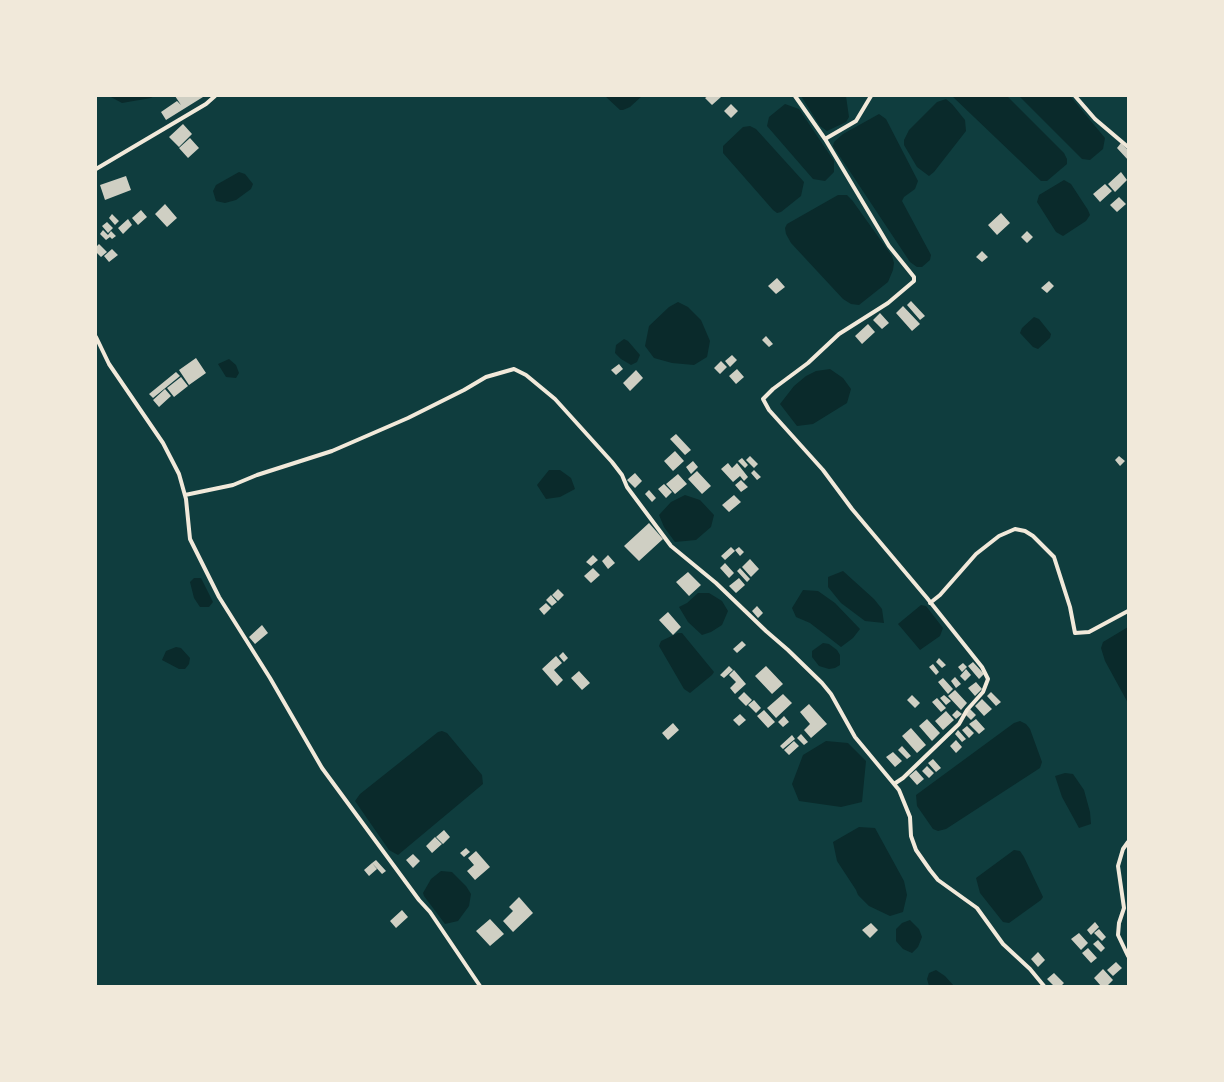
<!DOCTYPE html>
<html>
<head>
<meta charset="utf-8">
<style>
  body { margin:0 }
  #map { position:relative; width:1224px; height:1082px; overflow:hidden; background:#0f3d3e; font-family:"Noto Serif",serif }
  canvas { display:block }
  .frame { position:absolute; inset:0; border:97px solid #f1e9da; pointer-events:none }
</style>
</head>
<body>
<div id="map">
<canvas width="1224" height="1082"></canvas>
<div class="frame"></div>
</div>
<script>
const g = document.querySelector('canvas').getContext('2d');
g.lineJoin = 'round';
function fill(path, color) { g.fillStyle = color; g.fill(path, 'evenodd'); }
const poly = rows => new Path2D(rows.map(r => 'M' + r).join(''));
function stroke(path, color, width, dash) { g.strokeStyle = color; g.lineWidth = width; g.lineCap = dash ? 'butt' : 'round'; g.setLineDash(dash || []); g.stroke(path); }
const water = poly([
  [109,96,154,96,151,98,122,103],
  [605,96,642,96,630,107,623,110,620,110],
  [801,96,846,96,849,117,846,122,827,131,820,126],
  [952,96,1007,96,1064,153,1067,159,1067,164,1047,181,1041,181],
  [1019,96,1070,96,1105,138,1103,149,1090,160,1082,159],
  [946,99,952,104,965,120,966,131,934,172,929,176,917,167,904,145,904,140,909,130,937,102],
  [785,104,799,109,834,161,834,172,825,181,813,179,767,126,769,117],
  [879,114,886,119,918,181,915,189,904,197,902,201,931,255,930,260,922,267,917,267,910,262,833,146,834,142,843,134],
  [750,126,756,129,804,182,801,196,781,212,777,213,773,210,723,153,723,146,743,127],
  [239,172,245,174,253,184,251,189,236,200,225,203,216,201,213,191,216,185],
  [1064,180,1071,184,1088,210,1090,215,1086,221,1063,236,1056,232,1037,202,1039,195],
  [838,195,847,195,852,200,892,256,894,263,893,270,888,282,859,305,851,304,843,299,791,243,786,234,785,228,787,224],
  [678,302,688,307,701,320,710,341,707,357,694,365,672,363,654,358,645,346,649,326,669,307],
  [1034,317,1039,319,1051,334,1050,338,1038,349,1033,347,1020,333,1022,328],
  [624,339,628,341,640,355,637,362,631,365,621,359,615,353,616,345],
  [229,359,236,365,239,373,236,378,226,377,218,364],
  [830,369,843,378,851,389,847,403,813,424,797,426,780,404,794,386,806,376,816,371],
  [549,470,560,470,571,478,575,489,560,497,546,499,537,485],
  [685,495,700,500,714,515,711,527,696,540,675,542,664,527,659,515,671,502],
  [843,571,874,599,882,609,884,623,865,621,841,603,828,587,828,577],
  [194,578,201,578,213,602,209,607,200,607,194,598,190,582],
  [803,590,818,591,835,603,860,629,853,638,841,647,810,623,796,617,792,608],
  [698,593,709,593,722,601,728,611,722,625,711,632,702,635,688,622,679,607,687,603],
  [921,605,926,606,943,628,940,636,920,650,898,624],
  [1128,627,1128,703,1105,661,1101,648,1103,642],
  [678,633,682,633,714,672,712,675,690,693,684,689,659,646,661,641],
  [823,643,829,644,837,650,840,655,840,665,835,668,829,669,819,666,812,657,812,651],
  [176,647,181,648,190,658,189,664,185,669,179,669,162,660,166,651],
  [1020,721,1026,724,1030,729,1042,762,1040,768,946,829,938,831,933,829,917,806,916,795,1014,723],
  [442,731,447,733,482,775,483,784,398,855,389,850,355,801,360,794,438,732],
  [826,741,848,743,866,761,862,802,841,807,799,801,792,784,803,755],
  [1065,773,1073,774,1084,790,1090,812,1091,824,1079,828,1062,797,1055,776],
  [859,827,875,828,904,881,907,895,903,912,890,916,869,906,858,895,856,890,837,861,833,842],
  [1014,850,1020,851,1024,857,1043,897,1041,900,1009,923,1003,922,980,893,976,878],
  [441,871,452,872,466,886,471,894,469,906,458,921,445,924,424,896,423,893,431,879],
  [910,920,919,929,922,937,918,947,912,953,903,949,896,941,896,929,902,923],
  [936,970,945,976,954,986,929,986,927,979,929,973]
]);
const building = poly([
  [175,96,203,96,203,97,166,120,161,112,177,101,181,105],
  [708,96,720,96,721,97,712,105,705,98],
  [731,104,738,111,731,118,724,111],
  [183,124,192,134,179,147,169,137],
  [190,138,199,148,188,158,179,148],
  [1121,143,1128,150,1128,160,1117,148],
  [1121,172,1127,180,1115,192,1108,184],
  [126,176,131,190,105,200,100,185],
  [1105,184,1112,191,1100,202,1093,194],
  [1119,197,1126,204,1117,212,1110,205],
  [165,204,177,218,167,227,155,214],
  [141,210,147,217,138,225,132,218],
  [1001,213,1010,223,997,235,988,225],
  [112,214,119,221,115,225,109,218],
  [128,219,132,225,123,234,118,228],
  [107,222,113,228,108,233,102,226],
  [103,230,108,235,111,231,116,236,112,239,110,237,106,240,100,234],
  [1027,231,1033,237,1027,243,1021,237],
  [99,244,107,252,101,257,96,252,96,247],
  [112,249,118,255,109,262,104,256],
  [982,251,988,257,982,262,976,257],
  [777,278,785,287,776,294,768,286],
  [1049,281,1054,286,1047,293,1041,288],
  [911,301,925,316,920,320,907,305],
  [903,306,920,324,912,331,896,313],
  [880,313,889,323,882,329,873,320],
  [868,324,875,332,862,344,855,336],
  [766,336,773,344,769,347,762,340],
  [732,355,737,360,730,367,725,361],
  [196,358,206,373,189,385,179,370],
  [721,361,727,367,720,374,714,368],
  [619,364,623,369,616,375,611,370],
  [737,369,744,377,736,384,729,376],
  [636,370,643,378,630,391,623,383],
  [176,372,180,376,153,398,149,394],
  [181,377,188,386,174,397,167,388],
  [165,389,171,396,159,407,153,400],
  [676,434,691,450,685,455,670,439],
  [675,451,684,461,673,471,664,461],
  [750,456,758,464,754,468,746,460],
  [1119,456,1125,461,1120,466,1115,460],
  [742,458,748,465,745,468,738,461],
  [693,461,698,467,691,474,686,467],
  [728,463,732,468,737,463,748,477,744,481,740,476,733,482,721,469],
  [754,470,761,477,757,480,751,473],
  [697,471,711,486,702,494,688,479],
  [635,473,642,481,635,488,627,480],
  [678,474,687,484,675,494,666,484],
  [741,480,748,487,741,492,735,485],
  [664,484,672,492,666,498,658,489],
  [649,490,656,498,652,502,645,494],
  [734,495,741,502,729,512,722,505],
  [649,523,663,539,639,561,624,546],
  [731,547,735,551,725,560,721,556],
  [739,547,744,552,740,556,735,550],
  [593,555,598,560,591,566,586,562],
  [608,555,615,563,608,569,602,561],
  [750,559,759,569,751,577,742,567],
  [725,563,734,573,729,578,720,568],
  [593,568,600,575,591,583,584,576],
  [740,568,750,579,747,582,737,571],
  [688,572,701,585,689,596,676,582],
  [739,578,745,585,736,593,729,586],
  [558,589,564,595,558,601,552,595],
  [551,595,557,602,552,606,546,600],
  [546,603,551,608,544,615,539,609],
  [757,606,763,613,758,618,752,611],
  [668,612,681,627,673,635,659,620],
  [262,625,268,633,255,644,249,637],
  [742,641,746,645,737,653,733,649],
  [563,652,568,658,564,662,559,656],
  [556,656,562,663,554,670,563,680,557,686,542,669],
  [939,658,946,665,942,668,936,662],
  [973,662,984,674,979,679,968,666],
  [963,663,967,667,962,672,958,667],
  [933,664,939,672,936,675,929,667],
  [729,666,733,670,724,678,720,675],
  [766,666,783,684,772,694,755,676],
  [966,669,971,675,965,681,960,676],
  [734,670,746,684,735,694,730,688,736,682,729,675],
  [579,671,590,683,582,690,571,678],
  [955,677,961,684,956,688,951,681],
  [943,678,953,689,948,694,938,682],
  [976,682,982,689,975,696,968,688],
  [955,690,967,703,961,710,948,696],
  [744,692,752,700,746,706,738,698],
  [991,692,1001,702,996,706,987,696],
  [783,694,792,703,776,718,767,708],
  [912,695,920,703,915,708,907,700],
  [944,695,951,701,946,705,940,698],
  [937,698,946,708,941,712,932,702],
  [982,699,992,709,984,716,975,706],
  [754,700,761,708,756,713,748,705],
  [809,704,827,724,811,738,804,730,810,724,800,712],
  [970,709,976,715,971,720,965,714],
  [764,710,775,722,768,728,757,716],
  [957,710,962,714,956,719,952,715],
  [946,711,954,720,943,730,935,721],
  [740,714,746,720,739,726,733,720],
  [784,716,789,722,783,727,778,722],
  [927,719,940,733,932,741,919,726],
  [976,719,985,729,979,734,969,724],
  [673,723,679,730,668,740,662,733],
  [967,726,974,733,969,738,962,730],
  [911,728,926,745,917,753,902,736],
  [958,730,966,739,962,742,955,734],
  [801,734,808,742,804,745,797,738],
  [792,735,795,739,783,749,780,746],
  [956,740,962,747,956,753,950,746],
  [794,741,799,746,789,755,784,750],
  [902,746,911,756,907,759,898,750],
  [893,752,902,761,895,767,886,757],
  [933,759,941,768,936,772,928,763],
  [927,766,934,773,929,778,922,771],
  [916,770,924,779,917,785,909,776],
  [444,830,450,837,443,844,436,837],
  [435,837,442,844,432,853,426,846],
  [466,848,470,852,464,857,460,853],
  [476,851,490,867,475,880,467,871,474,865,468,858],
  [413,854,420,861,413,868,406,860],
  [376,860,386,871,382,874,372,863],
  [372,863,377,869,369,876,364,870],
  [519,897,533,913,513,932,503,921,513,911,509,907],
  [402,910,408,917,396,928,390,921],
  [490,919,504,934,490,946,476,931],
  [1095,922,1099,927,1091,935,1087,930],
  [871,923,878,930,870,938,862,930],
  [1099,929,1106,937,1102,941,1094,933],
  [1079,933,1088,943,1081,950,1071,939],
  [1098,940,1105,948,1101,952,1093,944],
  [1088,948,1097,958,1091,963,1082,953],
  [1038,952,1045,960,1038,967,1031,959],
  [1116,962,1122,968,1113,976,1107,970],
  [1103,969,1113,980,1107,986,1101,986,1094,978],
  [1054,973,1064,983,1061,986,1054,986,1047,979]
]);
const minor = poly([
  [795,96,825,139,889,246,914,277,914,281,888,303,839,334,808,363,773,389,763,399,769,410,823,470,852,509,927,598,982,667,988,679,983,692,967,710,959,724,903,778,894,784],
  [1075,96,1095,119,1128,147],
  [825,139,856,121,871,96],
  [96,169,206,104,215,96],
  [96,337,109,364,163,443,179,474,186,499,190,539,219,597,270,678,322,768,419,900,430,912,480,986],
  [185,495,233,485,257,475,332,451,408,418,464,390,486,377,514,369,526,375,555,399,612,462,622,475,627,487,671,546,716,583,766,631,788,650,822,683,831,694,855,737,899,790,910,817,911,836,916,850,930,870,938,880,977,908,1003,944,1030,969,1044,986],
  [930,603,940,595,976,554,999,536,1015,529,1025,531,1033,536,1054,557,1070,607,1075,633,1089,632,1128,611],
  [1128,842,1123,849,1118,866,1124,908,1119,923,1118,935,1128,956]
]);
fill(water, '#0a2a2b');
fill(building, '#cfcfc3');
stroke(minor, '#f1e9da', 4);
</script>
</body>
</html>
